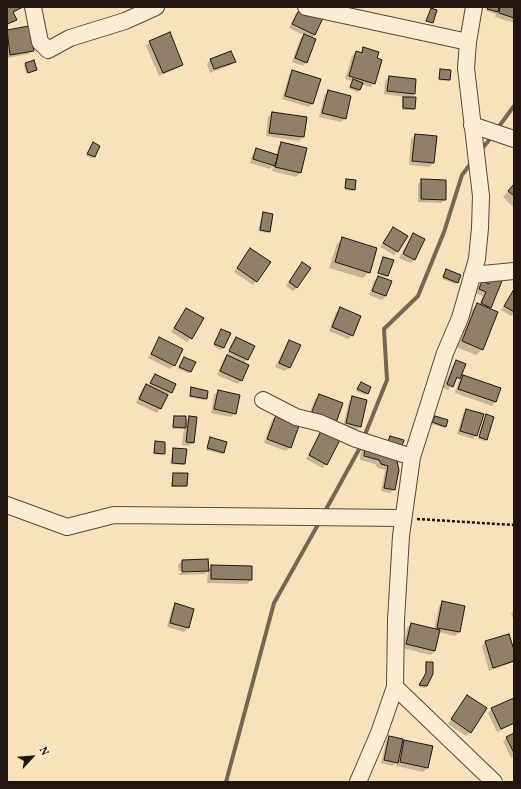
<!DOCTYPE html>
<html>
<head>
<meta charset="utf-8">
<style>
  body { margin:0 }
  #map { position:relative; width:521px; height:789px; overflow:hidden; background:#f9e1bc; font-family:Vollkorn,serif }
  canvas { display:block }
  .frame { position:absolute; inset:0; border:8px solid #20160f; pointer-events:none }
  .north { position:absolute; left:12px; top:737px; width:40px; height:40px; -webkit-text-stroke:3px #fbecd3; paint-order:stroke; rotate:64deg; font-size:11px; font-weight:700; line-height:16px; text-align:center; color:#20160f }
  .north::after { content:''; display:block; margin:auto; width:14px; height:18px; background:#20160f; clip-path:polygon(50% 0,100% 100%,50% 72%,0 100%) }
</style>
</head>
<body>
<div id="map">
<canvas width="521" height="789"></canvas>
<div class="frame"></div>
<div class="north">N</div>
</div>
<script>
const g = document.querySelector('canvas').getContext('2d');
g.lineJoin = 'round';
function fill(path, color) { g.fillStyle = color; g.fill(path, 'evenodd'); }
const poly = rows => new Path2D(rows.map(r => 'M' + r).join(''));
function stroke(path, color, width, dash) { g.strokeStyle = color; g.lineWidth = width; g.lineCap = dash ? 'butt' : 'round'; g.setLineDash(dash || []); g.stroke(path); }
const shadow = poly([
  [7,7,22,7,13,13,16,20,7,26],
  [487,7,514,7,514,23,495,17,496,14,486,11],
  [300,9,315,34,311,38,306,62,303,66,292,62,300,39,304,35,289,28,296,13],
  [28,27,33,50,29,54,7,58,7,31],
  [150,42,182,64,178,68,159,76,146,46],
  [364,48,374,83,370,87,361,84,358,92,349,89,352,81,345,79,352,56,356,52,359,53],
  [210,60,234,61,231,65,210,73,207,64],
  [26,64,35,70,26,74,24,65],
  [441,70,449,80,448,81,438,80],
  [293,71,313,103,309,107,282,99,289,75],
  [389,77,414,94,410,98,414,108,413,110,402,110,402,99,405,97,384,94,385,81],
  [328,91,345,118,341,122,319,117,324,95],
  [272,113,303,137,299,141,266,136,268,117],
  [415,135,433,163,429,167,409,165,411,139],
  [281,143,306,149,300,173,296,177,272,171,273,165,270,169,250,163,253,153,257,149,276,155,278,147],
  [93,144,94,157,92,158,86,156],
  [347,180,354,189,352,191,344,190],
  [422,180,445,199,441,203,418,202,418,184],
  [514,184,514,208,503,197],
  [263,213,269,231,267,233,258,231],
  [393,228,397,252,394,255,380,247],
  [413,234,414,258,402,252],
  [342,238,369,272,363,278,329,268,337,244],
  [250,249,256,281,253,285,234,272],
  [401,254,414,260,411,263,399,258],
  [384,258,387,276,386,277,377,274],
  [298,268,297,287,293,291,286,286],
  [446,270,460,275,455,284,442,279],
  [378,277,386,296,382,300,369,295,374,281],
  [492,278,491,307,488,309,482,349,476,355,456,347,471,310,477,305,479,305,483,296,476,293,478,286,482,282,487,285],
  [514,290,514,314,511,316,501,310],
  [186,309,191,338,187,342,171,332],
  [340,309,359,317,352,335,348,339,329,331,336,312],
  [220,332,229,334,221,350,213,346],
  [160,338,174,365,170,369,148,358],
  [236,338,248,359,243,363,241,380,238,384,217,375,223,360,227,355,232,342],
  [289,341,289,368,285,371,275,367,286,345],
  [184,358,190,372,188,373,178,369],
  [456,361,459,378,454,381,448,390,443,388,453,365],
  [155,375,171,392,157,413,136,403,142,389,146,385,148,386],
  [463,376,500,389,495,402,492,406,455,393,459,380],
  [359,385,370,388,365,395,356,391],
  [192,388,206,398,204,400,189,397],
  [218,391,235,413,231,417,211,413,214,395],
  [319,395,342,404,308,417,315,399],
  [353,397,360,427,356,430,343,427,349,401],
  [467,410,476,435,473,439,457,434,463,414],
  [486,415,486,440,485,441,478,439],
  [276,416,290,447,286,451,264,443,272,420],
  [174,417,185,421,189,417,193,443,189,446,182,445,184,429,172,429],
  [435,417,445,426,444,428,431,424],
  [322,432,326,464,323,468,306,459],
  [211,439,223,452,222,454,206,450],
  [155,443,164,453,162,455,153,454],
  [365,447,395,458,394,489,390,493,381,491,385,470,378,468,375,464,360,460,361,451],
  [173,449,184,464,183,465,170,464],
  [173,474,186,486,185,487,171,487],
  [182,561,208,570,212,566,251,580,247,584,207,583,208,571,204,574,179,575,179,573,205,572,205,570,179,571,178,565],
  [443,602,464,606,459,632,455,636,439,632,435,651,431,655,403,648,407,628,411,624,434,629,439,606],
  [175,605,193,609,188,628,184,632,167,627,172,608],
  [514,610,514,621,511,613],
  [485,642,514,654,514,662,489,671,482,646],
  [427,663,432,673,426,686,425,688,419,687,425,675,425,665],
  [467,697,470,732,466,736,448,724],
  [514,699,514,724,497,732,488,713,492,709],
  [514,734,514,756,511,758,503,741],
  [389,737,400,745,404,741,427,768,423,772,396,766,397,762,393,766,381,763,386,741]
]);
const stream = poly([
  [497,129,514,106],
  [481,150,493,135],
  [364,437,387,380,384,329,418,296,444,232,462,175,472,162],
  [324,513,362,444],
  [226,782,274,603,320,521]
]);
const building = poly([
  [7,7,23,7,13,12,17,20,7,24,7,7],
  [488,7,499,7,498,12,487,9,488,7],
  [500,7,514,7,514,18,499,13,500,7],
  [300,8,323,18,315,35,292,24,300,8],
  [431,8,437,10,433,23,426,21,431,8],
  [29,26,34,51,10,55,7,30,29,26],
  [170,32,183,65,163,73,149,41,170,32],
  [304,34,316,39,307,63,295,58,304,34],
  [363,47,379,52,377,58,382,60,375,84,349,76,356,51,362,53,363,47],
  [231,51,236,62,214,69,210,59,231,51],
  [34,60,37,70,28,73,25,63,34,60],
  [440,69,451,70,450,80,439,79,440,69],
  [292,70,321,79,313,104,285,96,292,70],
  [389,76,416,79,415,94,387,91,389,76],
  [353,79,363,83,360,90,350,87,353,79],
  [328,90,351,96,346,119,322,113,328,90],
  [403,97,416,97,415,109,403,108,403,97],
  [272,112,307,117,304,137,269,133,272,112],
  [415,134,437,136,434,163,412,161,415,134],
  [93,142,100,146,95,157,87,154,93,142],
  [281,142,307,148,301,173,275,167,281,142],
  [256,148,278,155,275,166,253,159,256,148],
  [346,179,356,180,355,190,345,188,346,179],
  [421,179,446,180,446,200,421,199,421,179],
  [514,184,514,196,508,191,514,184],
  [263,212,273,214,270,232,260,230,263,212],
  [393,227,408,236,398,252,383,243,393,227],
  [413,233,425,239,415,260,403,254,413,233],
  [342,237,377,248,370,273,335,262,342,237],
  [250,248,271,262,257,282,237,268,250,248],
  [383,257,394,260,388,276,378,273,383,257],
  [302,262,311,268,297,288,289,282,302,262],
  [446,269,461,275,458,283,443,277,446,269],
  [378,276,392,281,386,296,372,291,378,276],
  [492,277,502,281,491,308,481,303,486,292,479,289,482,281,489,284,492,277],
  [514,289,514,312,504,306,514,289],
  [477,303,498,312,483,350,462,341,477,303],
  [340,307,361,316,353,336,332,327,340,307],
  [186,308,204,318,192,339,174,328,186,308],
  [221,329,231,333,224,348,214,344,221,329],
  [159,337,183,349,175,366,151,354,159,337],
  [236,337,255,346,248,360,229,351,236,337],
  [289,340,301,345,290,368,279,363,289,340],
  [227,355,249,365,242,381,220,371,227,355],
  [184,357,196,362,191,372,179,367,184,357],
  [456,360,466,364,460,379,457,377,453,387,447,384,456,360],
  [155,374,176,384,172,393,150,383,155,374],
  [463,375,501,388,496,402,458,389,463,375],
  [361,382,371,387,368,394,357,389,361,382],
  [146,384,168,395,161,409,139,399,146,384],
  [191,387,208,391,207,399,190,396,191,387],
  [218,390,240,395,236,414,214,409,218,390],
  [319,394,343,403,336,423,311,414,319,394],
  [352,396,367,400,361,427,346,423,352,396],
  [466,409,484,414,477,436,460,431,466,409],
  [486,414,494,417,487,440,479,437,486,414],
  [276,415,300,423,291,448,267,439,276,415],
  [174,416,186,416,186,428,173,427,174,416],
  [189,416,197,417,194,443,186,442,189,416],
  [435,416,448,420,446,427,432,422,435,416],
  [321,431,340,440,327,465,309,455,321,431],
  [390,436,404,440,401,449,387,444,390,436],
  [210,437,227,442,224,453,207,448,210,437],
  [155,441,165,442,165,454,154,453,155,441],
  [365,446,396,457,399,470,395,490,384,488,388,466,381,464,379,460,364,456,365,446],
  [173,448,187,449,185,464,172,463,173,448],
  [173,473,188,473,187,486,172,486,173,473],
  [208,559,209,571,182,572,182,560,208,559],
  [211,565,252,566,252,580,211,579,211,565],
  [442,601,465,606,460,632,437,628,442,601],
  [175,603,194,609,189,628,170,623,175,603],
  [411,623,440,630,435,651,406,644,411,623],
  [509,634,514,650,514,661,493,668,485,641,509,634],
  [426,662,433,662,433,674,427,686,419,685,426,673,426,662],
  [467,695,487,708,471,733,451,719,467,695],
  [514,698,514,723,501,729,491,708,514,698],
  [514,733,514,753,506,737,514,733],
  [389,736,403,739,398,763,384,760,389,736],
  [404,740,433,746,428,768,400,762,404,740]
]);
const path = poly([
  [417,519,514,525]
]);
const street = poly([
  [33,7,40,42,48,50,70,38,125,21,156,7],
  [306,7,468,42],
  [472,125,514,139],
  [472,275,514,271],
  [263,400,296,417,320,423,356,439,412,457],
  [7,505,67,527,114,515,402,518],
  [395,687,494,782],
  [358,782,379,733,395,687,396,620,401,536,412,457,445,353,460,318,477,259,480,228,481,196,466,68,468,42,474,7]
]);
fill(shadow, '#0003');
stroke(stream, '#766653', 4);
fill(building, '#918069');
stroke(building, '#20160f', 1);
stroke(street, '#56493a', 18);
stroke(path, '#20160f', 2.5, [3, 2]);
stroke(street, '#fbecd3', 16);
</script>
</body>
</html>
